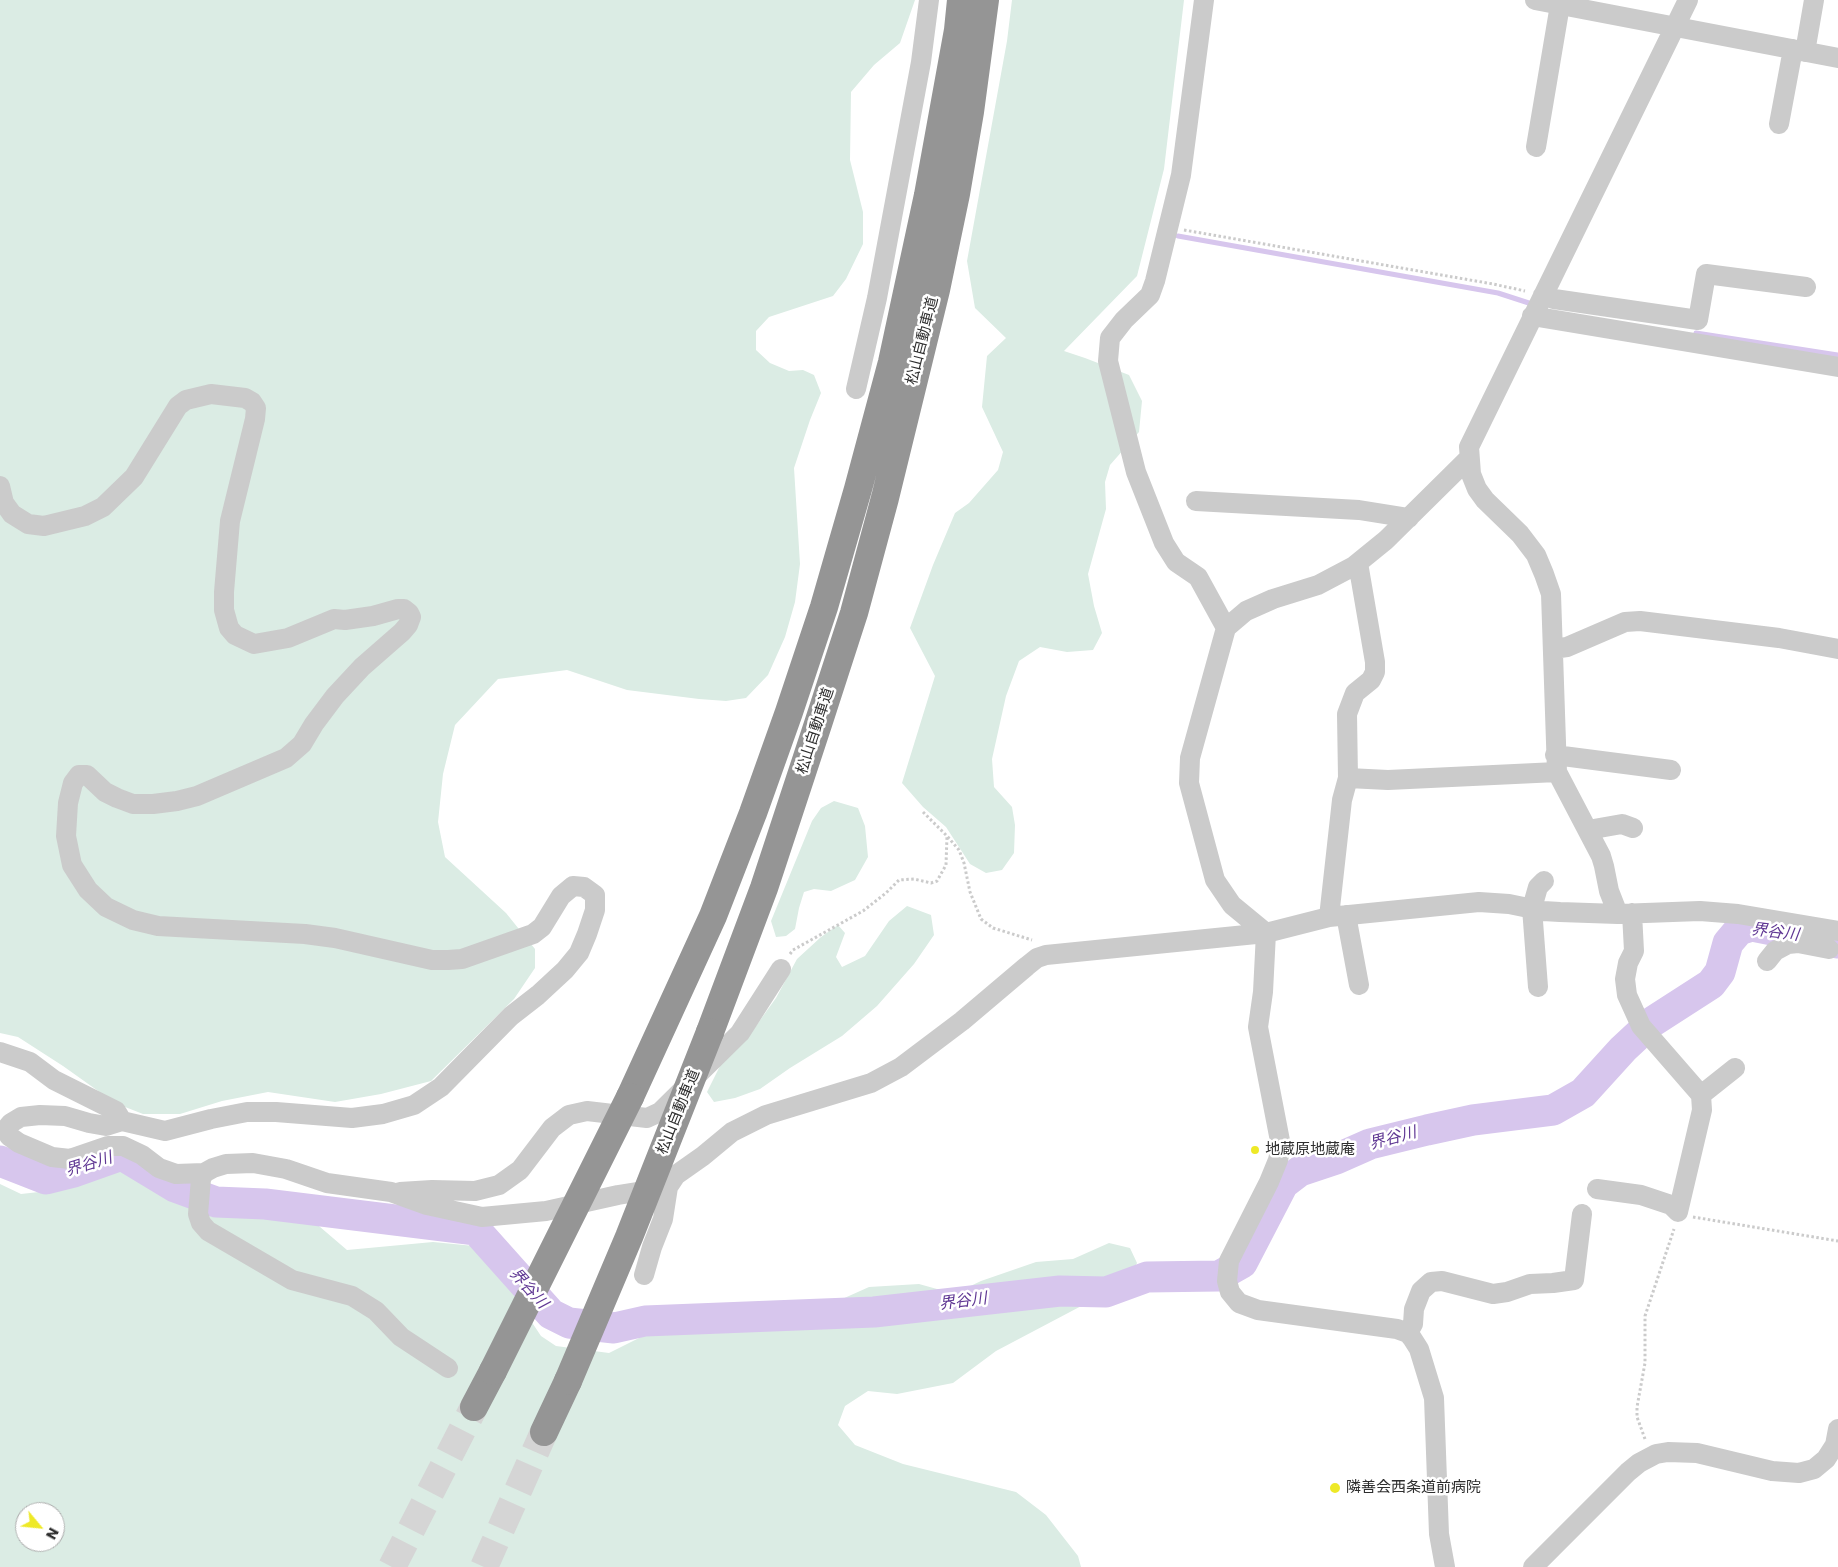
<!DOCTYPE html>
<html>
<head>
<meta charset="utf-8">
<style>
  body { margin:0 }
  #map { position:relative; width:1838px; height:1567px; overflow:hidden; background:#fff; font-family:Poppins,sans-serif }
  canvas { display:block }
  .north { position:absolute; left:15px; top:1502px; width:50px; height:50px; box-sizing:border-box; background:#fff; border:1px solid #ababab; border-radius:50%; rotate:118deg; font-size:14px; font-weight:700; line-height:20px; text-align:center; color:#2e2e2e }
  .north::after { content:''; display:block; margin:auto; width:18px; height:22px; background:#eee927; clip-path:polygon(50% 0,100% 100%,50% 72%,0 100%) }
</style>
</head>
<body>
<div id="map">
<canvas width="1838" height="1567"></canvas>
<div class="north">N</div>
</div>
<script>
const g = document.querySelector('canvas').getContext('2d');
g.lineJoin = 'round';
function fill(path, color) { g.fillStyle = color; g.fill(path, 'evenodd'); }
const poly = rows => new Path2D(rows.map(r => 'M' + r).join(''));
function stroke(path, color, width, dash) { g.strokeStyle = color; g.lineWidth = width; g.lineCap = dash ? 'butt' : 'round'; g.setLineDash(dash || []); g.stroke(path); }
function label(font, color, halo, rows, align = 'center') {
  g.font = font + ' Poppins,"Noto Sans JP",sans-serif'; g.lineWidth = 5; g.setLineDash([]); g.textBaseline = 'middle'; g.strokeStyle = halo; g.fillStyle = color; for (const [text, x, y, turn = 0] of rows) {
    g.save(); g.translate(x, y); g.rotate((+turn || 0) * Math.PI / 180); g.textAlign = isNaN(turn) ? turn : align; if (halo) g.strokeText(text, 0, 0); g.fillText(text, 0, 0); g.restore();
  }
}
const green = poly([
  [0,0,915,0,900,43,874,65,851,92,850,160,863,212,863,244,846,279,833,296,769,317,756,331,756,350,770,363,789,371,803,370,814,375,821,393,810,420,794,468,800,564,795,602,785,637,768,675,746,698,726,701,699,699,627,690,567,670,498,679,455,725,443,774,438,822,445,857,506,913,535,949,535,968,514,999,431,1081,381,1094,335,1102,268,1092,222,1101,180,1114,143,1114,115,1103,63,1066,18,1037,0,1033],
  [1012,0,1184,0,1164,169,1137,276,1064,351,1085,358,1129,375,1142,401,1139,432,1110,465,1105,482,1106,509,1088,574,1094,606,1102,633,1093,650,1067,652,1040,647,1019,661,1006,696,992,759,994,787,1012,807,1015,825,1014,853,1002,870,986,873,970,864,946,827,923,807,902,783,935,676,910,628,933,565,955,513,969,503,998,470,1003,452,982,407,987,356,1006,338,975,308,967,261,1007,41],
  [834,801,858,808,865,826,868,857,855,880,831,891,814,889,804,892,799,908,795,929,786,936,776,937,771,921,812,821,821,808],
  [907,906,931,915,934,935,914,964,877,1006,842,1036,790,1068,760,1089,735,1098,714,1102,707,1092,721,1064,753,1030,776,998,797,959,821,937,838,925,845,933,836,957,842,967,865,956,889,921],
  [117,1168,235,1190,285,1197,347,1250,433,1242,474,1246,507,1285,541,1336,556,1346,609,1353,651,1332,809,1324,840,1300,869,1287,919,1284,937,1289,960,1291,981,1281,1036,1262,1073,1259,1109,1243,1130,1248,1137,1263,1131,1276,1087,1303,996,1351,953,1383,897,1394,868,1391,845,1406,838,1425,855,1445,903,1464,1016,1492,1046,1515,1078,1556,1081,1567,0,1567,0,1184,21,1194,57,1190,89,1176],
  [25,1512,55,1512,55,1542,25,1542]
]);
const stream = poly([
  [1178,236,1498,293,1535,305],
  [1696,333,1838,355]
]);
const river = poly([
  [0,1161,46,1179,74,1172,122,1155,175,1187,216,1202,265,1204,476,1230,551,1314,569,1323,614,1328,645,1321,874,1312,1060,1291,1106,1292,1147,1277,1219,1276,1242,1263,1283,1184,1300,1171,1336,1159,1370,1144,1427,1130,1473,1120,1553,1110,1583,1093,1623,1049,1652,1022,1711,984,1720,972,1728,943,1739,930,1752,926,1838,943]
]);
const motorwayTunnel = poly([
  [392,1567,474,1407],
  [484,1567,544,1432]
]);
const path = poly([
  [1184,230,1493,284,1525,291],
  [923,812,947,836],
  [790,954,793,950,863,911,886,893,899,880,914,879,931,883,937,881,946,865,947,836,959,850,964,863,970,892,981,919,993,928,1032,940],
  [1693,1217,1838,1241],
  [1645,1439,1637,1417,1637,1407,1645,1363,1645,1316,1674,1229]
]);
const minor = poly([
  [1204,0,1181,175,1155,281,1150,295,1124,320,1110,338,1108,361,1136,472,1164,543,1176,562,1198,577,1226,628],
  [1535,0,1838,58],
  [1805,52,1814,0],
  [1779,124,1793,49],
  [1536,147,1560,5],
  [1543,295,1554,299,1698,320,1706,274,1806,287],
  [1532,316,1838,367],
  [856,389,877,298,921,62,929,0],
  [0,486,4,503,12,514,28,524,44,526,85,516,103,507,134,477,178,406,186,400,211,394,245,398,252,402,256,408,255,419,230,521,224,592,224,610,229,628,235,635,254,644,288,638,334,619,345,620,373,616,398,609,404,609,409,613,411,617,408,625,402,632,362,667,335,696,314,724,302,744,286,758,197,796,177,801,153,804,133,804,117,798,105,792,87,775,79,775,73,783,68,803,66,836,72,865,88,890,106,907,133,920,158,926,305,934,335,938,432,960,448,960,462,959,533,934,542,927,561,896,573,886,584,887,595,895,595,910,587,934,579,953,565,970,538,995,511,1016,441,1087,414,1105,383,1114,352,1118,276,1112,247,1112,211,1119,165,1131,122,1121,106,1126,89,1123,65,1116,40,1115,21,1117,11,1123,6,1129,9,1136,19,1143,52,1157,70,1159,108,1146,123,1146,142,1155,159,1168,176,1174,204,1173],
  [1196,501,1359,510,1409,518],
  [1553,649,1567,647,1625,622,1640,621,1779,638,1838,649],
  [1555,755,1671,770],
  [1348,778,1388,780,1557,772],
  [1588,830,1622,824,1633,828],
  [1618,914,1609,891,1604,866,1601,856,1557,772,1551,594,1544,574,1536,555,1520,534,1485,500,1477,489,1471,474,1469,447,1688,0],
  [1346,915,1359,985],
  [1329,917,1342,800,1348,778,1347,714,1355,693,1371,680,1375,672,1375,662,1358,563],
  [1767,961,1775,951,1788,944,1798,943,1829,949],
  [1538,987,1532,908,1538,887,1544,881],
  [0,1052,30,1062,54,1080,116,1111,122,1121],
  [1701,1095,1735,1068],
  [1597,1189,1641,1195,1671,1205,1678,1212,1702,1110,1701,1095,1641,1026,1627,995,1625,979,1628,963,1634,951,1632,913],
  [400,1192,432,1190,475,1191,499,1185,520,1170,552,1128,569,1115,587,1111,647,1118,660,1112,740,1033,781,969],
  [644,1275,652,1247,663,1219,668,1187],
  [1408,1333,1413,1324,1414,1309,1421,1291,1431,1282,1442,1281,1493,1294,1507,1292,1530,1284,1553,1283,1574,1280,1582,1214],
  [448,1368,401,1337,376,1311,352,1296,292,1280,208,1231,201,1223,198,1214,201,1179,204,1173,213,1168,226,1164,253,1163,286,1169,327,1183,391,1192,427,1205,482,1217,546,1211,618,1195,668,1187,676,1175,703,1156,732,1132,766,1115,871,1083,901,1067,962,1021,1027,966,1037,958,1046,955,1266,933,1329,917,1479,902,1509,904,1543,911,1560,912,1618,914,1700,911,1738,914,1838,931],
  [1445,1567,1439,1534,1434,1398,1419,1349,1412,1338,1408,1333,1397,1329,1258,1310,1239,1303,1230,1292,1227,1281,1229,1261,1269,1182,1278,1160,1281,1146,1258,1027,1263,992,1266,933,1232,905,1215,880,1189,783,1190,758,1226,628,1246,611,1273,599,1318,585,1354,566,1386,540,1469,458],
  [1533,1567,1628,1472,1639,1463,1656,1454,1668,1452,1697,1453,1772,1471,1799,1473,1814,1469,1826,1459,1835,1445,1838,1429]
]);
const motorway = poly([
  [710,1032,764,888,819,721,854,613,885,498,936,290,956,194,970,112,985,0],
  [630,1097,713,916,753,813,789,712,824,607,858,489,892,362,928,195,958,30,961,0],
  [474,1407,493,1371],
  [544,1432,568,1381]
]);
const motorwayBridge = poly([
  [493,1371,630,1097],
  [568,1381,629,1237,710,1032]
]);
const markers = [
  [1255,1150,5,"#eee927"],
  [1335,1488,6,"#eee927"]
];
const streetNames = [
  ["松山自動車道",923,341,-76],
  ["松山自動車道",816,731,-72],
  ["松山自動車道",679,1112,-68]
];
const poiNames = [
  ["地蔵原地蔵庵",1265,1150],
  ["隣善会西条道前病院",1346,1488]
];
const waterNames = [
  ["界谷川",1775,933,7],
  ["界谷川",1393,1139,-15],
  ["界谷川",89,1165,-17],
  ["界谷川",528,1289,48],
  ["界谷川",963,1302,-7]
];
fill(green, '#dbece4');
stroke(stream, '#d7c6ed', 5);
stroke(river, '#d7c6ed', 31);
stroke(motorwayTunnel, '#d5d5d5', 28, [28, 14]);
stroke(path, '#cbcbcb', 3, [2.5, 2.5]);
stroke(minor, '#cbcbcb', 20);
stroke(motorway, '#959595', 28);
stroke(motorwayBridge, '#959595', 28);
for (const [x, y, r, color] of markers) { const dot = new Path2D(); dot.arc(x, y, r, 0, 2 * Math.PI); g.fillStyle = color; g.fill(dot); stroke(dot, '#fff', 2); }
label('15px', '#2e2e2e', '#fff', streetNames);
label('15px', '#2e2e2e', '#fff', poiNames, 'left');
label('italic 16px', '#603894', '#fff', waterNames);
</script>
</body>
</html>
